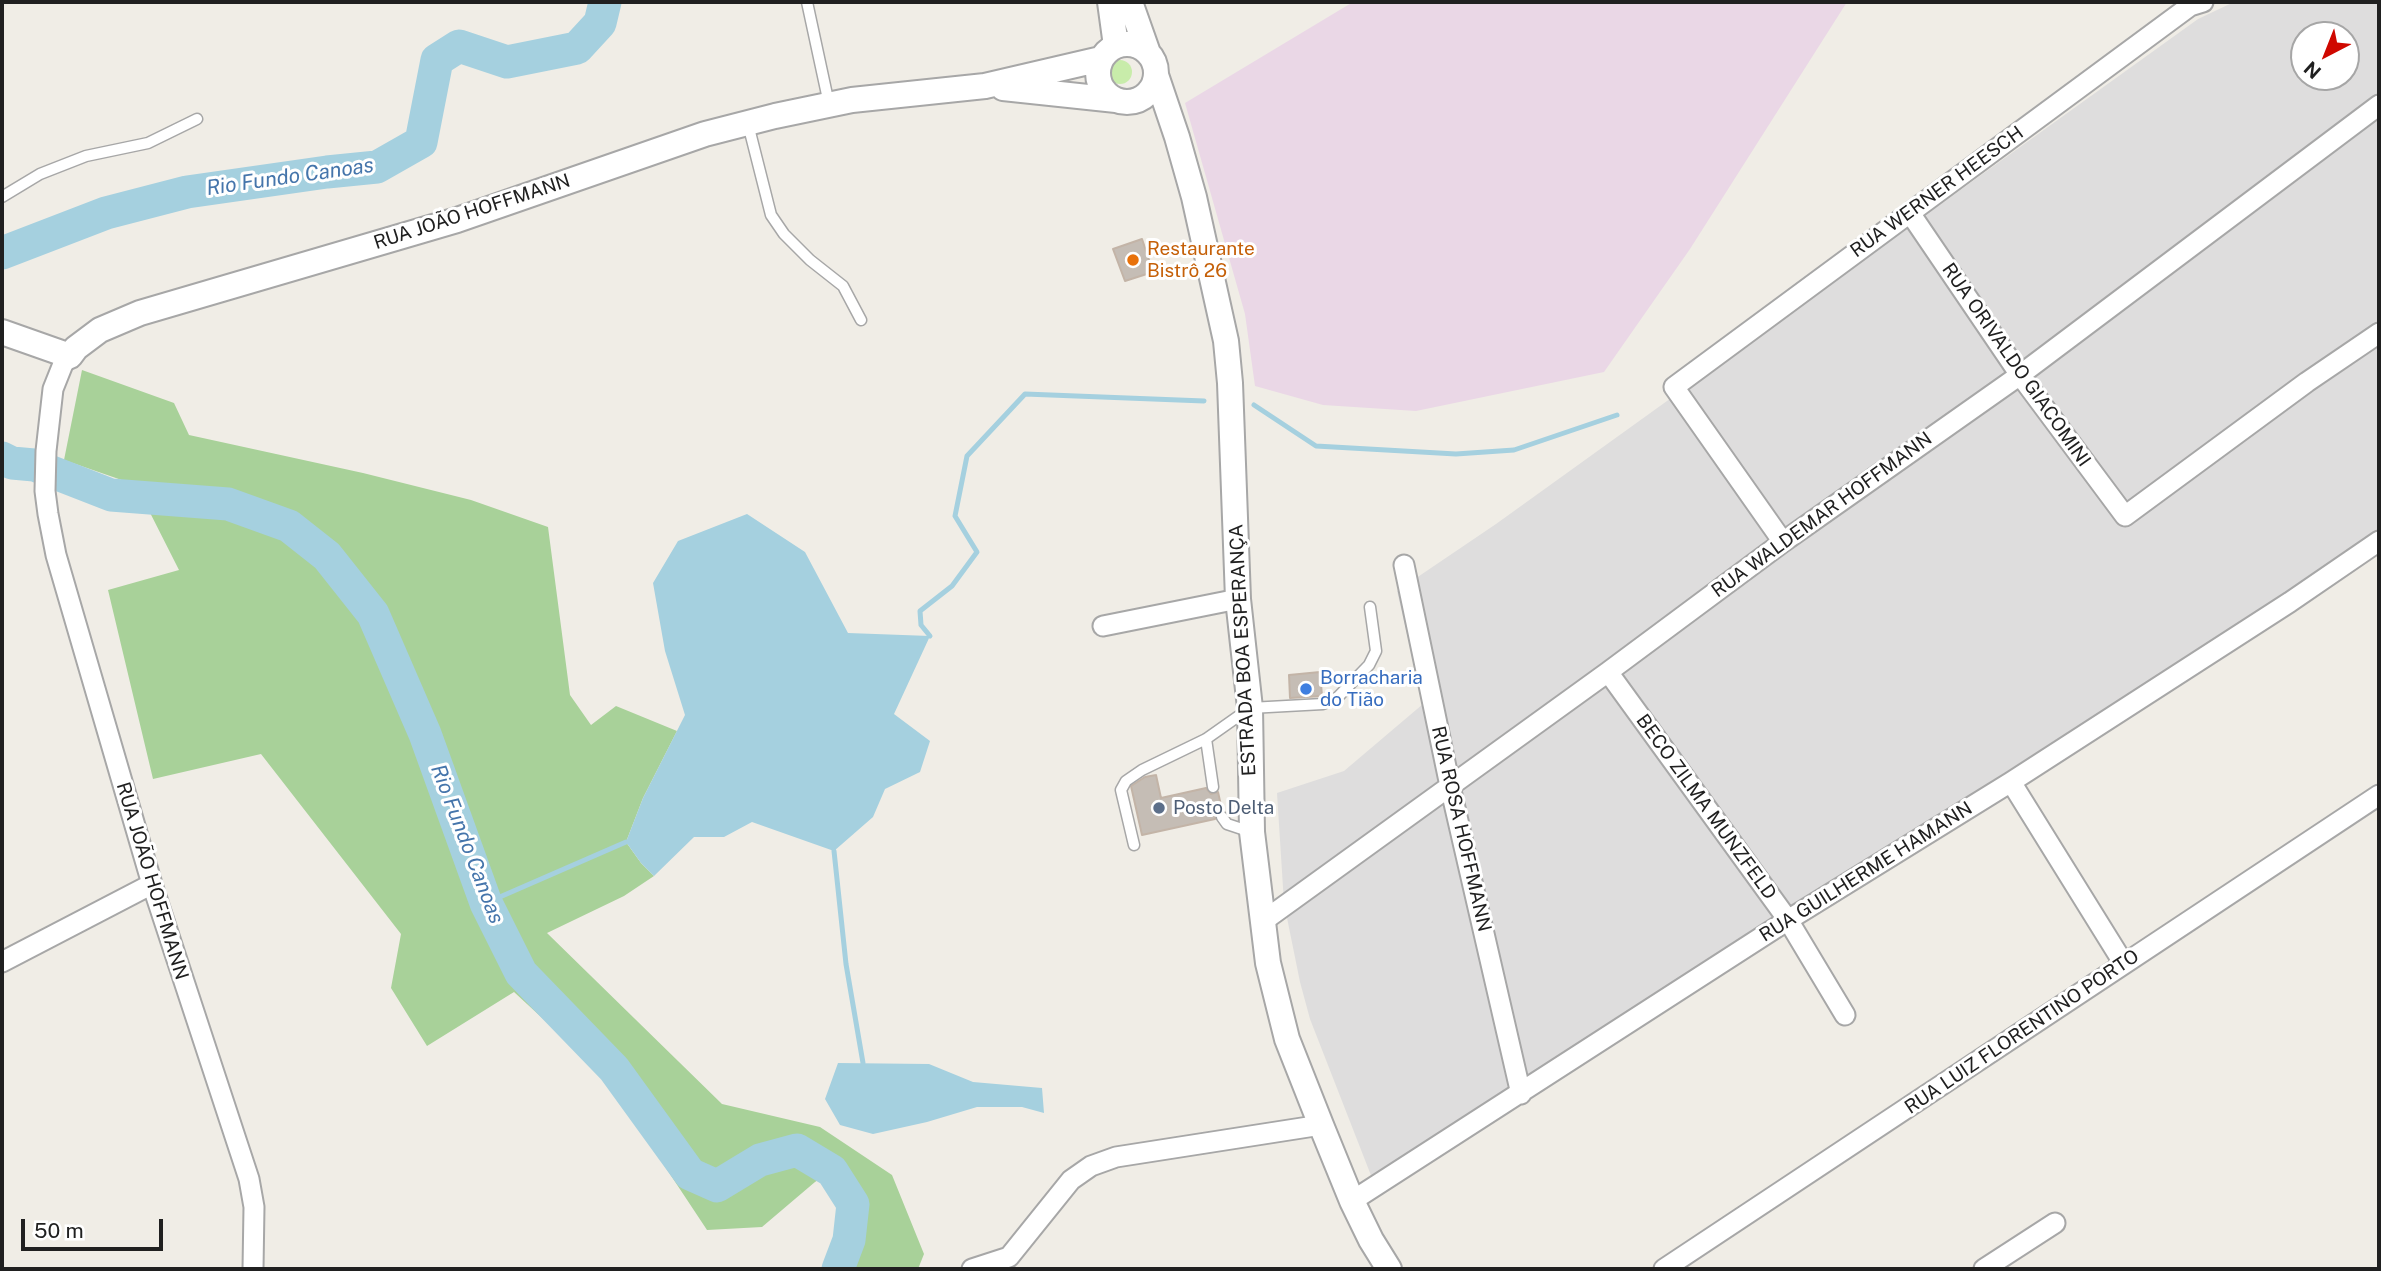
<!DOCTYPE html>
<html>
<head>
<meta charset="utf-8">
<style>
  body { margin:0 }
  #map { position:relative; width:2381px; height:1271px; overflow:hidden; background:#f0ede6; font-family:"Public Sans",sans-serif }
  canvas { display:block }
  .frame { position:absolute; inset:0; border:4px solid #202020; pointer-events:none }
  .north { position:absolute; left:2290px; top:21px; width:70px; height:70px; box-sizing:border-box; background:#fff; border:2px solid #a6a6a6; border-radius:50%; rotate:222deg; font-size:19px; font-weight:700; line-height:28px; text-align:center; color:#202020 }
  .north::after { content:''; display:block; margin:auto; width:24px; height:32px; background:#cf0800; clip-path:polygon(50% 0,100% 100%,50% 72%,0 100%) }
  .scale { position:absolute; left:21px; top:1219px; width:142px; height:32px; box-sizing:border-box; border:4px solid #202020; border-top:0; padding-left:9px; font-size:21px; line-height:24px; white-space:nowrap; color:#202020; -webkit-text-stroke:5px #fff; paint-order:stroke }
</style>
</head>
<body>
<div id="map">
<canvas width="2381" height="1271"></canvas>
<div class="frame"></div>
<div class="north">N</div>
<div class="scale">50 m</div>
</div>
<script>
const g = document.querySelector('canvas').getContext('2d');
g.lineJoin = 'round';
function fill(path, color) { g.fillStyle = color; g.fill(path, 'evenodd'); }
const poly = rows => new Path2D(rows.map(r => 'M' + r).join(''));
function stroke(path, color, width, dash) { g.strokeStyle = color; g.lineWidth = width; g.lineCap = dash ? 'butt' : 'round'; g.setLineDash(dash || []); g.stroke(path); }
function label(font, color, halo, rows, align = 'center') {
  g.font = font + ' "Public Sans",sans-serif'; g.lineWidth = 6; g.setLineDash([]); g.textBaseline = 'middle'; g.strokeStyle = halo; g.fillStyle = color; for (const [text, x, y, turn = 0] of rows) {
    g.save(); g.translate(x, y); g.rotate((+turn || 0) * Math.PI / 180); g.textAlign = isNaN(turn) ? turn : align; if (halo) g.strokeText(text, 0, 0); g.fillText(text, 0, 0); g.restore();
  }
}
const residential = poly([
  [2234,2,2379,2,2379,533,1372,1178,1310,1019,1300,982,1284,903,1277,793,1344,771,1423,704,1397,591,1496,524,2198,19],
  [2304,35,2346,35,2346,77,2304,77]
]);
const industrial = poly([
  [1353,2,1847,2,1690,249,1604,372,1416,411,1323,405,1255,386,1245,314,1185,103]
]);
const grass = poly([
  '1108 72a12 12 0 1 1 24 0a12 12 0 1 1-24 0Z'
]);
const forest = poly([
  [82,370,174,403,189,435,363,473,471,500,548,527,570,695,591,725,616,706,677,731,643,798,626,842,641,863,654,876,624,896,547,933,722,1104,820,1127,892,1175,924,1254,918,1269,838,1269,849,1240,853,1204,832,1171,815,1182,762,1227,707,1230,605,1076,514,992,427,1046,391,988,401,934,261,754,153,779,108,590,179,570,136,485,64,460]
]);
const water = poly([
  [747,514,805,552,848,633,930,636,894,714,930,741,920,772,885,789,873,817,834,851,752,822,724,837,694,837,654,876,641,863,626,842,643,798,685,715,665,651,653,583,678,541],
  [838,1063,929,1064,973,1082,1042,1088,1044,1113,1022,1107,977,1107,927,1122,873,1134,840,1125,825,1099]
]);
const stream = poly([
  [1254,405,1316,446,1456,454,1514,450,1617,415],
  [930,636,921,625,920,611,952,586,977,552,955,516,967,456,1025,394,1204,401],
  [834,851,846,964,863,1063],
  [486,903,626,842]
]);
const river = poly([
  [2,253,106,213,187,192,327,172,377,167,421,142,437,60,459,46,507,62,577,48,600,23,605,2],
  [2,458,12,463,34,465,111,495,228,504,289,526,327,556,373,614,425,734,486,903,521,973,614,1069,690,1174,717,1186,760,1160,797,1150,832,1171,853,1204,849,1240,838,1269]
]);
const building = poly([
  [1142,239,1153,272,1125,281,1113,249,1142,239],
  [1320,672,1322,696,1290,698,1289,675,1320,672],
  [1156,775,1161,798,1206,788,1211,794,1218,792,1222,810,1216,813,1215,819,1142,835,1131,786,1145,777,1156,775]
]);
const service = poly([
  [807,2,829,104],
  [748,124,771,215,784,234,810,260,843,286,861,320],
  [2,197,40,174,86,156,148,143,197,119],
  [1206,739,1213,787],
  [1222,817,1227,824,1251,832],
  [1134,845,1121,790,1126,781,1142,770,1206,739,1250,708,1323,704,1336,699,1369,665,1376,651,1370,607]
]);
const minor = poly([
  [1910,213,2020,375,2125,516,2307,382,2379,333],
  [70,356,63,364,53,389,46,451,45,491,48,514,56,555,152,884,249,1179,254,1207,253,1269],
  [1783,542,1674,387,2190,6,2203,2],
  [1404,565,1450,786,1521,1094],
  [1103,626,1238,599],
  [1608,672,1788,920,1845,1015],
  [2011,782,2124,964],
  [1262,922,1608,672,1783,542,2020,375,2379,105],
  [2,962,152,884],
  [1352,1201,1788,920,2011,782,2290,602,2379,541],
  [972,1269,1009,1257,1071,1180,1091,1166,1116,1157,1321,1125],
  [1664,1269,2379,795],
  [1984,1269,2055,1223]
]);
const tertiary = poly([
  [1110,2,1116,46],
  [1130,2,1148,53],
  '1098 73a29 29 0 1 1 58 0a29 29 0 1 1-58 0Z',
  [1156,75,1177,137,1194,197,1226,341,1230,383,1238,599,1250,708,1252,832,1268,963,1287,1039,1321,1125,1352,1201,1371,1240,1389,1269],
  [1003,88,1116,100],
  [2,332,70,356,76,348,100,330,140,313,457,220,705,134,775,116,852,100,985,86,1101,59]
]);
const markers = [
  [1133,260,7,"#e8710a"],
  [1306,689,7,"#3f7fe0"],
  [1159,808,7,"#5c6f8a"]
];
const streetNames = [
  ["RUA WERNER HEESCH",1937,192,-36],
  ["RUA JOÃO HOFFMANN",472,212,-18],
  ["RUA ORIVALDO GIACOMINI",2016,365,55],
  ["RUA WALDEMAR HOFFMANN",1822,515,-36],
  ["ESTRADA BOA ESPERANÇA",1243,650,-93],
  ["BECO ZILMA MUNZFELD",1706,807,54],
  ["RUA ROSA HOFFMANN",1461,829,77],
  ["RUA GUILHERME HAMANN",1866,872,-32],
  ["RUA JOÃO HOFFMANN",152,881,73],
  ["RUA LUIZ FLORENTINO PORTO",2022,1032,-34]
];
const foodNames = [
  ["Restaurante",1147,249],
  ["Bistrô 26",1147,271]
];
const shopNames = [
  ["Borracharia",1320,678],
  ["do Tião",1320,700]
];
const serviceNames = [
  ["Posto Delta",1173,808]
];
const waterNames = [
  ["Rio Fundo Canoas",290,177,-8],
  ["Rio Fundo Canoas",467,844,69]
];
fill(residential, '#dedddd');
fill(industrial, '#ead7e6');
fill(grass, '#c8ecaa');
fill(forest, '#a8d199');
fill(water, '#a5d0df');
stroke(stream, '#a5d0df', 5);
stroke(river, '#a5d0df', 33);
fill(building, '#c5bdb5');
stroke(building, '#c3b4a7', 2);
stroke(service, '#a7a7a7', 13);
stroke(minor, '#a7a7a7', 23);
stroke(tertiary, '#a7a7a7', 28);
stroke(service, '#fff', 10);
stroke(minor, '#fff', 19);
stroke(tertiary, '#fff', 24);
for (const [x, y, r, color] of markers) { const dot = new Path2D(); dot.arc(x, y, r, 0, 2 * Math.PI); g.fillStyle = color; g.fill(dot); stroke(dot, '#fff', 2.5); }
label('19px', '#202020', '#fff', streetNames);
label('19px', '#c56008', '#fff', foodNames, 'left');
label('19px', '#366cbe', '#fff', shopNames, 'left');
label('19px', '#4e5e75', '#fff', serviceNames, 'left');
label('italic 21px', '#4575ab', '#fff', waterNames);
</script>
</body>
</html>
